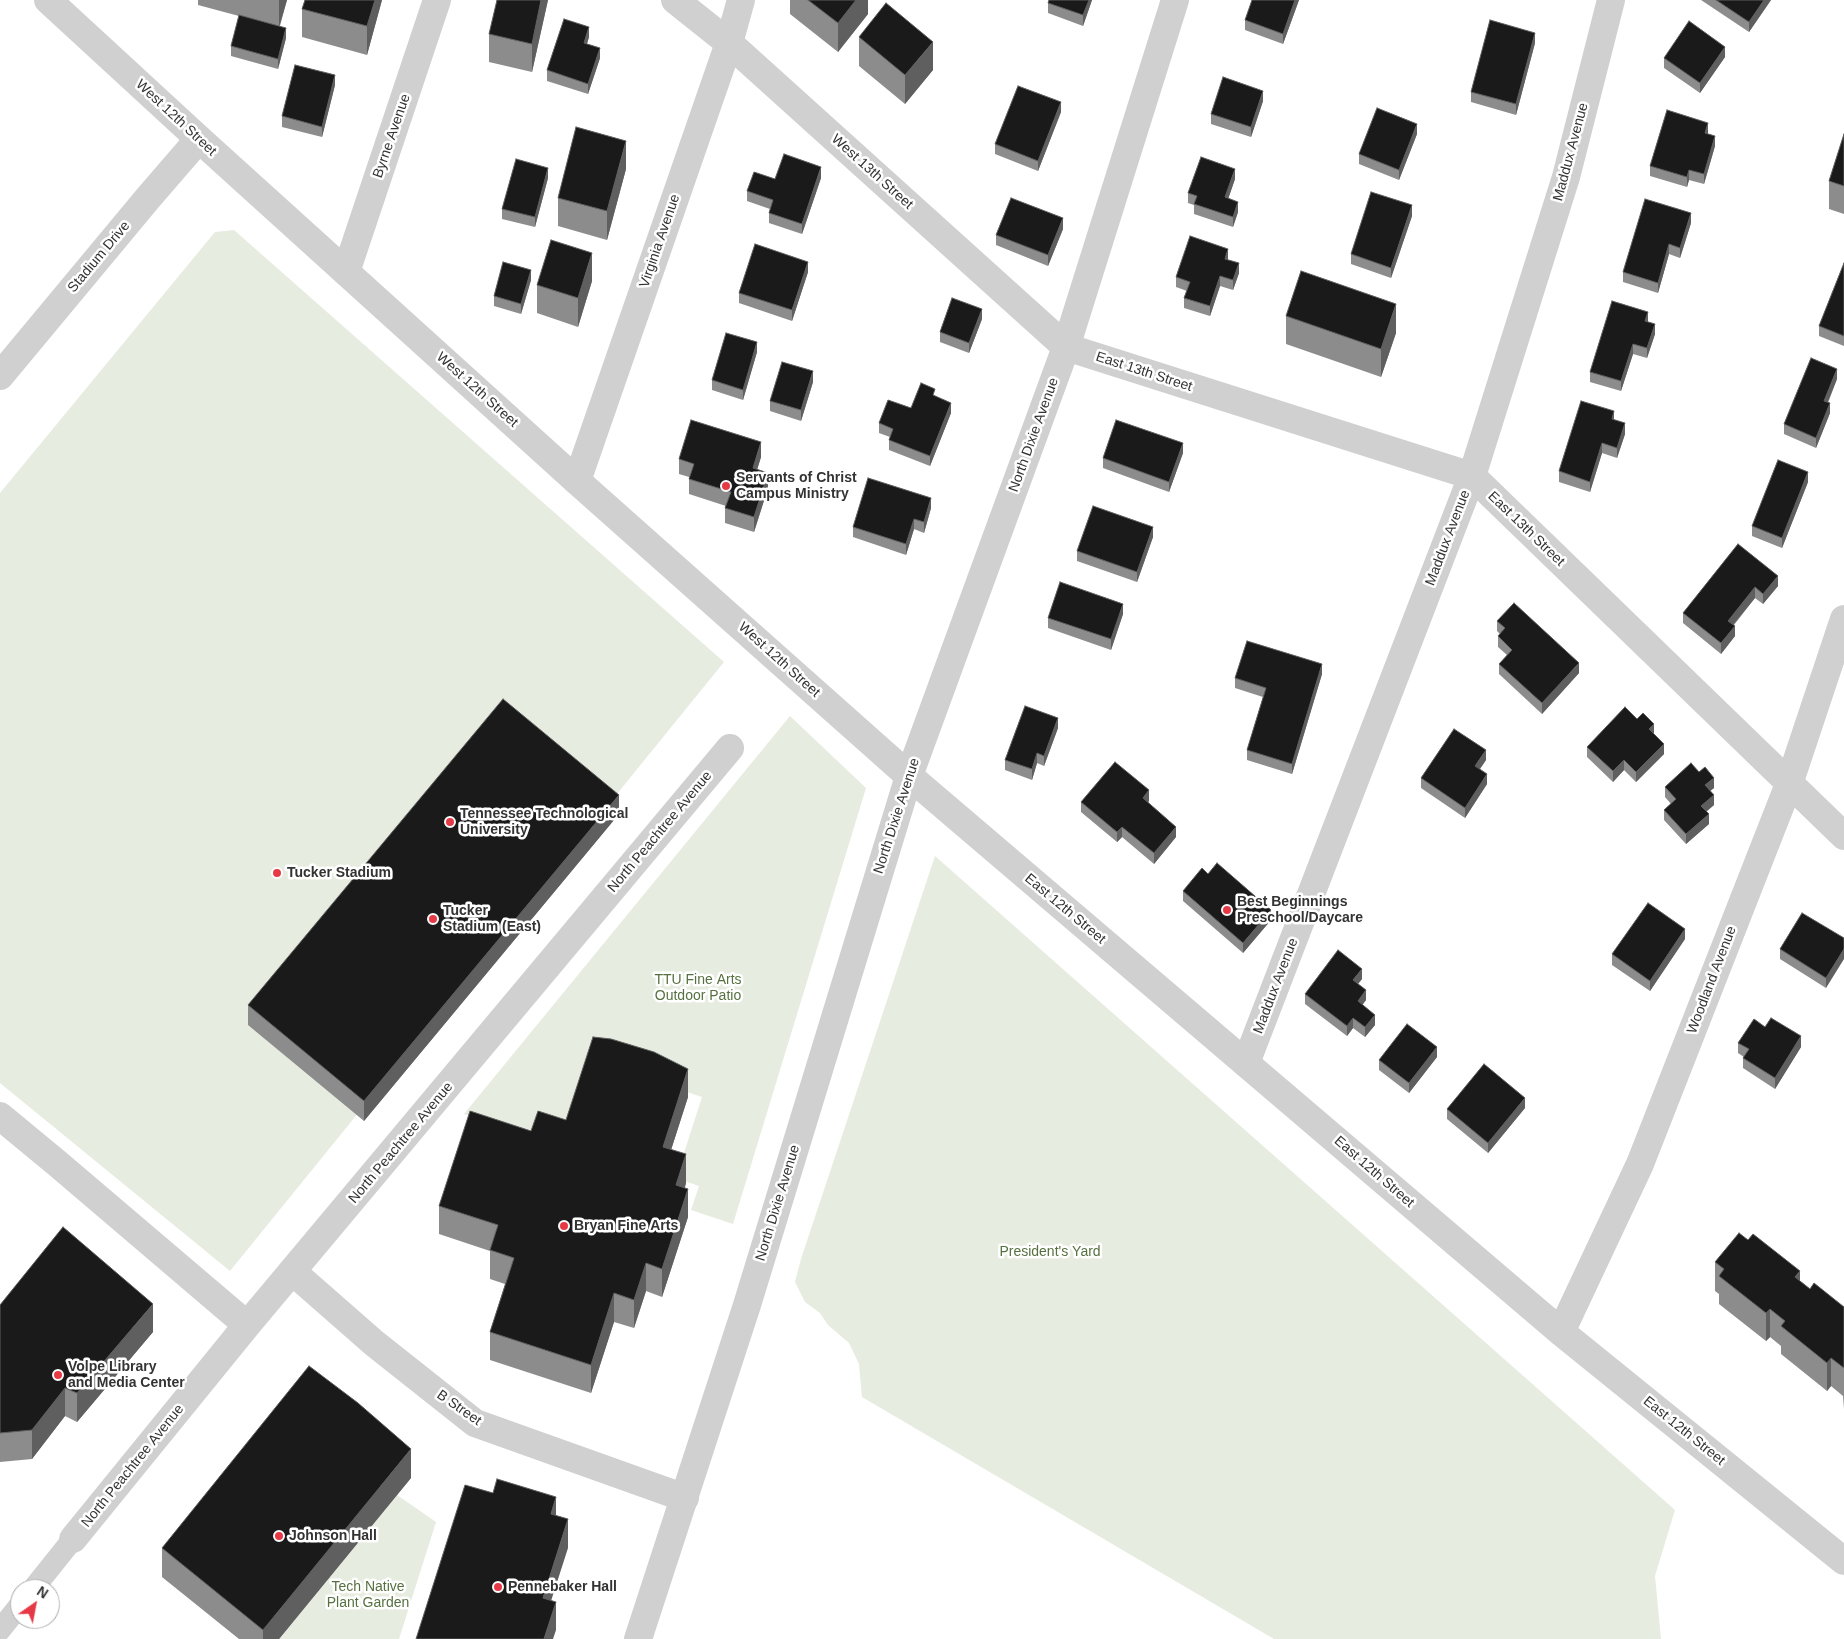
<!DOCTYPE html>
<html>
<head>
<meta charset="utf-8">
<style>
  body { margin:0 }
  #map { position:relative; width:1844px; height:1639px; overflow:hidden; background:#fff; font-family:Arial,sans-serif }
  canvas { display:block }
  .north { position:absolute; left:10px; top:1579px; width:50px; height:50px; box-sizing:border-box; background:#fff; border:1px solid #adadad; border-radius:50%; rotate:33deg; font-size:14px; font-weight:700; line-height:20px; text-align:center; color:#333 }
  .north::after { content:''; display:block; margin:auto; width:18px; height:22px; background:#e63946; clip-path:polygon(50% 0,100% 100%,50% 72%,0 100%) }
</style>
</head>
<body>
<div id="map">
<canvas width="1844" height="1639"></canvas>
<div class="north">N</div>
</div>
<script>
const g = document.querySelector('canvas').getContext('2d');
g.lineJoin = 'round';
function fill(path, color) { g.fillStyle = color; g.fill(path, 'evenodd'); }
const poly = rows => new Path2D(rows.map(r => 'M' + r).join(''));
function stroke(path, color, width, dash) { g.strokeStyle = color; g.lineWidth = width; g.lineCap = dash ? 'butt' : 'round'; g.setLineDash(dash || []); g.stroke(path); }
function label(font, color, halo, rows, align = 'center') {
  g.font = font + ' Arial,sans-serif'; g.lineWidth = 5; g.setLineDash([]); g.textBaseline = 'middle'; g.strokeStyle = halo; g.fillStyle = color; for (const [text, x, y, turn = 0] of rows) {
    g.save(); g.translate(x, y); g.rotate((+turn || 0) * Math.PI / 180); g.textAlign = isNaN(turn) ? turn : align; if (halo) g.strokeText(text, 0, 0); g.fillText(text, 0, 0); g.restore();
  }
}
const green = poly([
  [234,230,724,662,230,1271,0,1083,0,493,215,232],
  [790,716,866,788,733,1224,691,1210,699,1186,676,1178,702,1097,611,1067,563,1146,464,1114],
  [935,856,1675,1510,1655,1576,1661,1639,1274,1639,862,1397,859,1364,849,1343,828,1325,820,1313,805,1302,795,1282,801,1259],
  [397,1495,436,1522,399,1639,278,1639]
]);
const pedestrian = poly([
  [33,1589,73,1539],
  [0,1630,20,1605]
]);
const minor = poly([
  [675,0,729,43,1066,347,1472,476,1844,836],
  [346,272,437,0],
  [0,376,148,198,199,139],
  [577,481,729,43,741,0],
  [1246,1063,1472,476,1566,177,1611,0],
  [0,1116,58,1164,247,1325],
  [293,1272,374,1343,475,1423,685,1498],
  [1561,1332,1640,1164,1789,784,1844,619],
  [73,1539,247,1325,730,748]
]);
const tertiary = poly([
  [48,0,199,139,577,481,909,776,1561,1332,1844,1561],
  [638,1639,747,1305,909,776,1066,347,1175,0]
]);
const wall = poly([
  [198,0,287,0,280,26,286,38,278,69,231,56,231,46,239,16,198,5],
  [382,0,367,55,302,37,302,9],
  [548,0,532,72,489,62,489,34],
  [790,0,868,0,868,14,838,52,790,14],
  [1092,0,1083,26,1048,13,1048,3],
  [1299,0,1283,44,1245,30,1245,20],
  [1701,0,1771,0,1749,32],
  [589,37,587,44,600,58,588,94,547,81,547,70],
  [859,37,933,70,905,104,859,66],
  [1535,43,1516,115,1471,102,1471,92],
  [1725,57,1700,93,1664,68,1664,58],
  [335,85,322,137,282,127,282,116],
  [1263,101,1251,137,1211,124,1211,114],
  [1061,112,1038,171,995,154,995,144],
  [1417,134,1399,180,1359,164,1359,154],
  [1708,134,1715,146,1704,184,1689,180,1687,187,1650,176,1650,166],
  [1844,134,1844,214,1829,209,1829,181],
  [626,169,607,240,558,226,558,198],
  [548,178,535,227,502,219,502,209],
  [821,178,802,234,769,223,769,213,770,209,747,201,747,191,775,179],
  [1235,179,1228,199,1238,212,1233,227,1194,214,1194,205,1188,203,1188,193],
  [1412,216,1391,278,1351,264,1351,254],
  [1691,223,1680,258,1669,254,1658,293,1623,282,1623,272],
  [1063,229,1048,266,996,245,996,235],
  [1228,259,1228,260,1239,273,1233,290,1220,286,1210,316,1184,308,1184,298,1187,291,1176,287,1176,277],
  [1844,263,1844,346,1819,336,1819,326],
  [808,272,792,321,739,303,739,293],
  [531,280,521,314,494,306,494,296],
  [592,281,578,327,537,313,537,285],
  [1286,316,1396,333,1381,377,1286,344],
  [982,319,969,353,940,342,940,332],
  [1648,322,1655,334,1647,358,1633,354,1621,391,1590,382,1590,372],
  [757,352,743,400,712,390,712,380],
  [1837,379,1828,403,1830,413,1816,448,1784,434,1784,424],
  [813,382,801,421,770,411,770,401],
  [935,396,951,413,930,466,889,450,889,440,890,437,879,433,879,423],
  [1614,420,1625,434,1617,458,1602,453,1590,492,1559,482,1559,471],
  [1183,453,1169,492,1103,468,1103,458],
  [761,457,757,470,768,488,754,532,725,523,725,508,726,506,689,494,689,477,679,474,679,459],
  [1808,482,1782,548,1752,536,1752,526],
  [931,508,924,533,914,529,906,555,853,537,853,527],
  [1153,537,1137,582,1077,561,1077,551],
  [1738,544,1778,586,1763,604,1755,598,1734,625,1735,636,1721,654,1683,623,1683,613],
  [1123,614,1111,650,1048,628,1048,618],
  [1497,621,1579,673,1542,714,1499,674,1499,664,1507,655,1498,647,1498,636,1500,634,1497,631],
  [1322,674,1292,774,1247,760,1247,750,1263,697,1235,688,1235,678],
  [1058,728,1044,766,1037,763,1032,780,1005,770,1005,760],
  [1654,734,1664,754,1636,782,1624,770,1613,782,1587,757,1587,747],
  [1486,760,1480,769,1487,784,1465,818,1421,788,1421,778],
  [1699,772,1714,788,1710,791,1714,805,1707,811,1709,824,1686,844,1664,820,1664,810,1671,804,1665,797,1665,787],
  [1149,801,1148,802,1176,837,1154,864,1122,837,1117,842,1081,812,1081,802],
  [619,814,364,1121,248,1025,248,1005],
  [1208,874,1271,920,1243,953,1183,901,1183,891],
  [1844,938,1826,988,1780,959,1780,949],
  [1685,939,1650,991,1612,965,1612,954],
  [1362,979,1358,984,1366,1000,1362,1005,1375,1025,1365,1037,1353,1028,1347,1036,1305,1004,1305,994],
  [1765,1027,1801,1047,1775,1089,1743,1068,1743,1058,1744,1057,1738,1053,1738,1043],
  [1437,1057,1409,1093,1379,1070,1379,1060],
  [688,1097,671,1150,686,1183,685,1188,688,1217,662,1297,646,1291,634,1328,614,1322,591,1393,490,1360,490,1332,505,1284,490,1279,490,1251,439,1234,439,1206,531,1131,566,1120],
  [1525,1108,1488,1153,1447,1119,1447,1109],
  [1715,1262,1800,1281,1810,1289,1844,1307,1844,1409,1843,1396,1831,1386,1827,1391,1781,1354,1781,1346,1770,1337,1766,1341,1719,1304,1719,1294,1715,1291],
  [0,1305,153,1332,77,1422,65,1416,32,1459,0,1462],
  [411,1478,279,1639,239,1639,162,1577,162,1548]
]);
const shadedWall = poly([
  [279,0,287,0,279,27],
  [375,0,382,0,367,55,367,26],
  [541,0,548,0,532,72,532,44],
  [856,0,868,0,868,14,838,52,838,23],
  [1089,0,1092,0,1083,26,1083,15],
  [1295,0,1299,0,1283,44,1283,34],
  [1764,0,1771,0,1749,32,1749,22],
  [589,27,589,37,584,53,584,43],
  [286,28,286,38,278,69,278,59],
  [1535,33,1535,43,1516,115,1516,104],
  [933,42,933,70,905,104,905,75],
  [1725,47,1725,57,1700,93,1700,83],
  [600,48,600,58,588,94,588,84],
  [335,75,335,85,322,137,322,127],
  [1263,91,1263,101,1251,137,1251,127],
  [1061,102,1061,112,1038,171,1038,161],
  [1708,123,1708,133,1705,143,1705,133],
  [1417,124,1417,134,1399,180,1399,170],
  [1715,136,1715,146,1704,184,1704,174],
  [626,141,626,169,607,240,607,211],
  [821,167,821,178,802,234,802,224],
  [548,168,548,178,535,227,535,217],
  [1235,169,1235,179,1225,208,1225,197],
  [1689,170,1689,180,1687,187,1687,177],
  [1238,202,1238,212,1233,227,1233,217],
  [1412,205,1412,216,1391,278,1391,268],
  [1691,213,1691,223,1680,258,1680,248],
  [1063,218,1063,229,1048,266,1048,255],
  [1669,244,1669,254,1658,293,1658,283],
  [1228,249,1228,259,1225,269,1225,259],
  [592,253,592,281,578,327,578,298],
  [808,262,808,272,792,321,792,310],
  [1239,263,1239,273,1233,290,1233,280],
  [531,270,531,280,521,314,521,304],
  [1220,276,1220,286,1210,316,1210,306],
  [1396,304,1396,333,1381,377,1381,349],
  [982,309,982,319,969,353,969,343],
  [1648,312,1648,322,1645,321],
  [1655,324,1655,334,1647,358,1647,348],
  [757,342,757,352,743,400,743,390],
  [1633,344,1633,354,1621,391,1621,381],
  [1837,369,1837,379,1824,411,1824,401],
  [813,371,813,382,801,421,801,410],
  [951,403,951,413,930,466,930,456],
  [1830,403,1830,413,1816,448,1816,438],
  [1614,411,1614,421,1612,419],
  [1625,423,1625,434,1617,458,1617,448],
  [761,442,761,457,753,483,753,468],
  [1183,443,1183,453,1169,492,1169,482],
  [1602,443,1602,453,1590,492,1590,482],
  [1808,472,1808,482,1782,548,1782,538],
  [768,473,768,488,754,532,754,517],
  [931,498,931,508,924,533,924,522],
  [914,519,914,529,906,555,906,544],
  [1153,527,1153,537,1137,582,1137,572],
  [1778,576,1778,586,1763,604,1763,594],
  [1755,587,1755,598,1728,631,1728,621],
  [1123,604,1123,614,1111,650,1111,639],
  [1735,626,1735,636,1721,654,1721,643],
  [1579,663,1579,673,1542,714,1542,703],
  [1322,664,1322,674,1292,774,1292,764],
  [1058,718,1058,728,1044,766,1044,756],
  [1654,724,1654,734,1649,729],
  [1664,744,1664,754,1636,782,1636,772],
  [1486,750,1486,760,1475,776,1475,766],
  [1037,753,1037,763,1032,780,1032,769],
  [1624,760,1624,770,1613,782,1613,771],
  [1487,774,1487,784,1465,818,1465,808],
  [1714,778,1714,788,1705,795,1705,785],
  [1149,790,1149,801,1143,808,1143,798],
  [619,795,619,814,364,1121,364,1101],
  [1714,795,1714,805,1701,816,1701,806],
  [1709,814,1709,824,1686,844,1686,834],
  [1122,827,1122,837,1117,842,1117,832],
  [1176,827,1176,837,1154,864,1154,853],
  [1271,910,1271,920,1243,953,1243,943],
  [1685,929,1685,939,1650,991,1650,981],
  [1844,949,1844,959,1826,988,1826,978],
  [1362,969,1362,979,1353,990,1353,980],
  [1366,990,1366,1000,1358,1011,1358,1001],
  [1375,1015,1375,1025,1365,1037,1365,1027],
  [1353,1018,1353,1028,1347,1036,1347,1026],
  [1801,1036,1801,1047,1775,1089,1775,1078],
  [1437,1047,1437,1057,1409,1093,1409,1083],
  [688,1069,688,1097,663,1175,663,1147],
  [1525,1098,1525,1108,1488,1153,1488,1143],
  [686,1154,686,1183,676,1213,676,1185],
  [688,1189,688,1217,662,1297,662,1269],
  [646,1263,646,1291,634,1328,634,1300],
  [1800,1271,1800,1300,1795,1277],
  [614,1293,614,1322,591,1393,591,1365],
  [153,1304,153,1332,77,1422,77,1393],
  [1770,1309,1770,1337,1766,1341,1766,1313],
  [1831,1358,1831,1386,1827,1391,1827,1363],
  [65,1388,65,1416,32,1459,32,1430],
  [411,1449,411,1478,279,1639,263,1639,263,1630],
  [556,1497,556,1526,551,1514],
  [568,1519,568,1548,543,1626,543,1598],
  [556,1602,556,1630,553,1639,544,1639]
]);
const building = poly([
  [305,0,375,0,367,26,302,9,305,0],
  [497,0,541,0,532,44,489,34,497,0],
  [808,0,856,0,838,23,808,0],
  [1049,0,1089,0,1083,15,1048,3,1049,0],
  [1252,0,1295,0,1283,34,1245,20,1252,0],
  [1716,0,1764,0,1749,22,1716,0],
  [886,3,933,42,905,75,859,37,886,3],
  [239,15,286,28,278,59,231,46,239,15],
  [564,19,589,27,584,43,600,48,588,84,547,70,564,19],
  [1490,20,1535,33,1516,104,1471,92,1490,20],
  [1689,21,1725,47,1700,83,1664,58,1689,21],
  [295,65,335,75,322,127,282,116,295,65],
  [1223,77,1263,91,1251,127,1211,114,1223,77],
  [1018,86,1061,102,1038,161,995,144,1018,86],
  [1377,108,1417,124,1399,170,1359,154,1377,108],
  [1667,110,1708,123,1705,133,1715,136,1704,174,1689,170,1687,177,1650,166,1667,110],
  [576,127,626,141,607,211,558,198,576,127],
  [1844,134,1844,186,1829,181,1844,134],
  [784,154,821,167,802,224,769,213,773,200,747,191,754,172,775,179,784,154],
  [1201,157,1235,169,1225,197,1238,202,1233,217,1194,204,1197,196,1188,193,1201,157],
  [516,159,548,168,535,217,502,209,516,159],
  [1371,192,1412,205,1391,268,1351,254,1371,192],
  [1011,198,1063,218,1048,255,996,235,1011,198],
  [1645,199,1691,213,1680,248,1669,244,1658,283,1623,272,1645,199],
  [1190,236,1228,249,1225,259,1239,263,1233,280,1220,276,1210,306,1184,298,1190,282,1176,277,1190,236],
  [551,240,592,253,578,298,537,285,551,240],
  [755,244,808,262,792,310,739,293,755,244],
  [503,262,531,270,521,304,494,296,503,262],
  [1844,263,1844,336,1819,326,1844,263],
  [1301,271,1396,304,1381,349,1286,316,1301,271],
  [952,298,982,309,969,343,940,332,952,298],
  [1612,301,1648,312,1645,321,1655,324,1647,348,1633,344,1621,381,1590,372,1612,301],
  [726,333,757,342,743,390,712,380,726,333],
  [1811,358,1837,369,1824,401,1830,403,1816,438,1784,424,1811,358],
  [782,362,813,371,801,410,770,401,782,362],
  [921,383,935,389,933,395,951,403,930,456,889,440,893,429,879,423,888,400,911,408,921,383],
  [1581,401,1614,411,1612,419,1625,423,1617,448,1602,443,1590,482,1559,471,1581,401],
  [691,420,761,442,753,468,768,473,754,517,725,508,731,492,689,479,694,464,679,459,691,420],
  [1116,420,1183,443,1169,482,1103,458,1116,420],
  [1778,460,1808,472,1782,538,1752,526,1778,460],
  [868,478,931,498,924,522,914,519,906,544,853,527,868,478],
  [1093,506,1153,527,1137,572,1077,551,1093,506],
  [1738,544,1778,576,1763,594,1755,587,1728,621,1735,626,1721,643,1683,613,1738,544],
  [1060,582,1123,604,1111,639,1048,618,1060,582],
  [1514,603,1579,663,1542,703,1499,664,1512,650,1498,636,1505,628,1497,621,1514,603],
  [1247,641,1322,664,1292,764,1247,750,1266,688,1235,678,1247,641],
  [503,699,619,795,364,1101,248,1005,503,699],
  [1025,706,1058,718,1044,756,1037,753,1032,769,1005,760,1025,706],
  [1625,707,1637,719,1643,713,1654,724,1649,729,1664,744,1636,772,1624,760,1613,771,1587,747,1625,707],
  [1454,729,1486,750,1475,766,1487,774,1465,808,1421,778,1454,729],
  [1115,762,1149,790,1143,798,1176,827,1154,853,1122,827,1117,832,1081,802,1115,762],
  [1691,763,1699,772,1705,767,1714,778,1705,785,1714,795,1701,806,1709,814,1686,834,1664,810,1676,799,1665,787,1691,763],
  [1217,863,1271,910,1243,943,1183,891,1202,868,1208,874,1217,863],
  [1648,903,1685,929,1650,981,1612,954,1648,903],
  [1802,913,1844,938,1844,949,1826,978,1780,949,1802,913],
  [1338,950,1362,969,1353,980,1366,990,1358,1001,1375,1015,1365,1027,1353,1018,1347,1026,1305,994,1338,950],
  [1771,1018,1801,1036,1775,1078,1743,1058,1749,1049,1738,1043,1754,1019,1765,1027,1771,1018],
  [1407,1024,1437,1047,1409,1083,1379,1060,1407,1024],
  [593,1037,611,1039,654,1052,688,1069,663,1147,686,1154,676,1185,688,1189,662,1269,646,1263,634,1300,614,1293,591,1365,490,1332,514,1258,490,1250,498,1225,439,1206,470,1111,531,1131,538,1111,566,1120,593,1037],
  [1484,1064,1525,1098,1488,1143,1447,1109,1484,1064],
  [63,1227,153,1304,77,1393,65,1388,32,1430,0,1433,0,1305,63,1227],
  [1739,1233,1748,1240,1753,1234,1800,1271,1795,1277,1810,1289,1814,1283,1844,1307,1844,1368,1831,1358,1827,1363,1781,1326,1785,1321,1770,1309,1766,1313,1719,1276,1724,1269,1715,1262,1739,1233],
  [309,1366,358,1403,411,1449,263,1630,162,1548,309,1366],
  [497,1479,556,1497,551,1514,568,1519,543,1598,556,1602,544,1639,416,1639,465,1485,493,1493,497,1479]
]);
const markers = [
  [726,486,5,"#e63946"],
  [450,822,5,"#e63946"],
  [277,873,5,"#e63946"],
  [1227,910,5,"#e63946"],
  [433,919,5,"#e63946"],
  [564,1226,5,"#e63946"],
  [58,1375,5,"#e63946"],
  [279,1536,5,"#e63946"],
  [498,1587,5,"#e63946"]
];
const streetNames = [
  ["West 12th Street",176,118,43],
  ["Byrne Avenue",392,136,-71],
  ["Maddux Avenue",1571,152,-75],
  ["West 13th Street",872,172,42],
  ["Virginia Avenue",660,241,-71],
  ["Stadium Drive",99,257,-50],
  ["East 13th Street",1144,372,18],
  ["West 12th Street",477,390,42],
  ["North Dixie Avenue",1034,435,-70],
  ["East 13th Street",1526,529,44],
  ["Maddux Avenue",1448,538,-69],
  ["West 12th Street",779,660,42],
  ["North Dixie Avenue",897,816,-72],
  ["North Peachtree Avenue",660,832,-50],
  ["East 12th Street",1065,909,40],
  ["Woodland Avenue",1712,980,-69],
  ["Maddux Avenue",1276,986,-69],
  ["North Peachtree Avenue",401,1143,-50],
  ["East 12th Street",1374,1172,41],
  ["North Dixie Avenue",778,1203,-73],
  ["B Street",459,1408,35],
  ["East 12th Street",1684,1431,39],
  ["North Peachtree Avenue",133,1466,-51]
];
const poiNames = [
  ["Servants of Christ",736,478],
  ["Campus Ministry",736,494],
  ["Tennessee Technological",460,814],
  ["University",460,830],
  ["Tucker Stadium",287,873],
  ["Best Beginnings",1237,902],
  ["Preschool/Daycare",1237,918],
  ["Tucker",443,911],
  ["Stadium (East)",443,927],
  ["Bryan Fine Arts",574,1226],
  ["Volpe Library",68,1367],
  ["and Media Center",68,1383],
  ["Johnson Hall",289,1536],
  ["Pennebaker Hall",508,1587]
];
const parkNames = [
  ["TTU Fine Arts",698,980],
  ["Outdoor Patio",698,996],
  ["President's Yard",1050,1252],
  ["Tech Native",368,1587],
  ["Plant Garden",368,1603]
];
fill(green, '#e6ecdf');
stroke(pedestrian, '#d0d0d0', 22);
stroke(minor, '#d0d0d0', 28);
stroke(tertiary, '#d0d0d0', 28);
fill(wall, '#8c8c8c');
fill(shadedWall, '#5f5f5f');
fill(building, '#1a1a1a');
stroke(building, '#5f5f5f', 1);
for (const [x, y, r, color] of markers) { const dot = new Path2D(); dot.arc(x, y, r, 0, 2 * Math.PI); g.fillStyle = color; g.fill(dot); stroke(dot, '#fff', 2); }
label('14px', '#333', '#fff', streetNames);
label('bold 14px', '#333', '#fff', poiNames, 'left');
label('14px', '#56703f', '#fff', parkNames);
</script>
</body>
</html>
